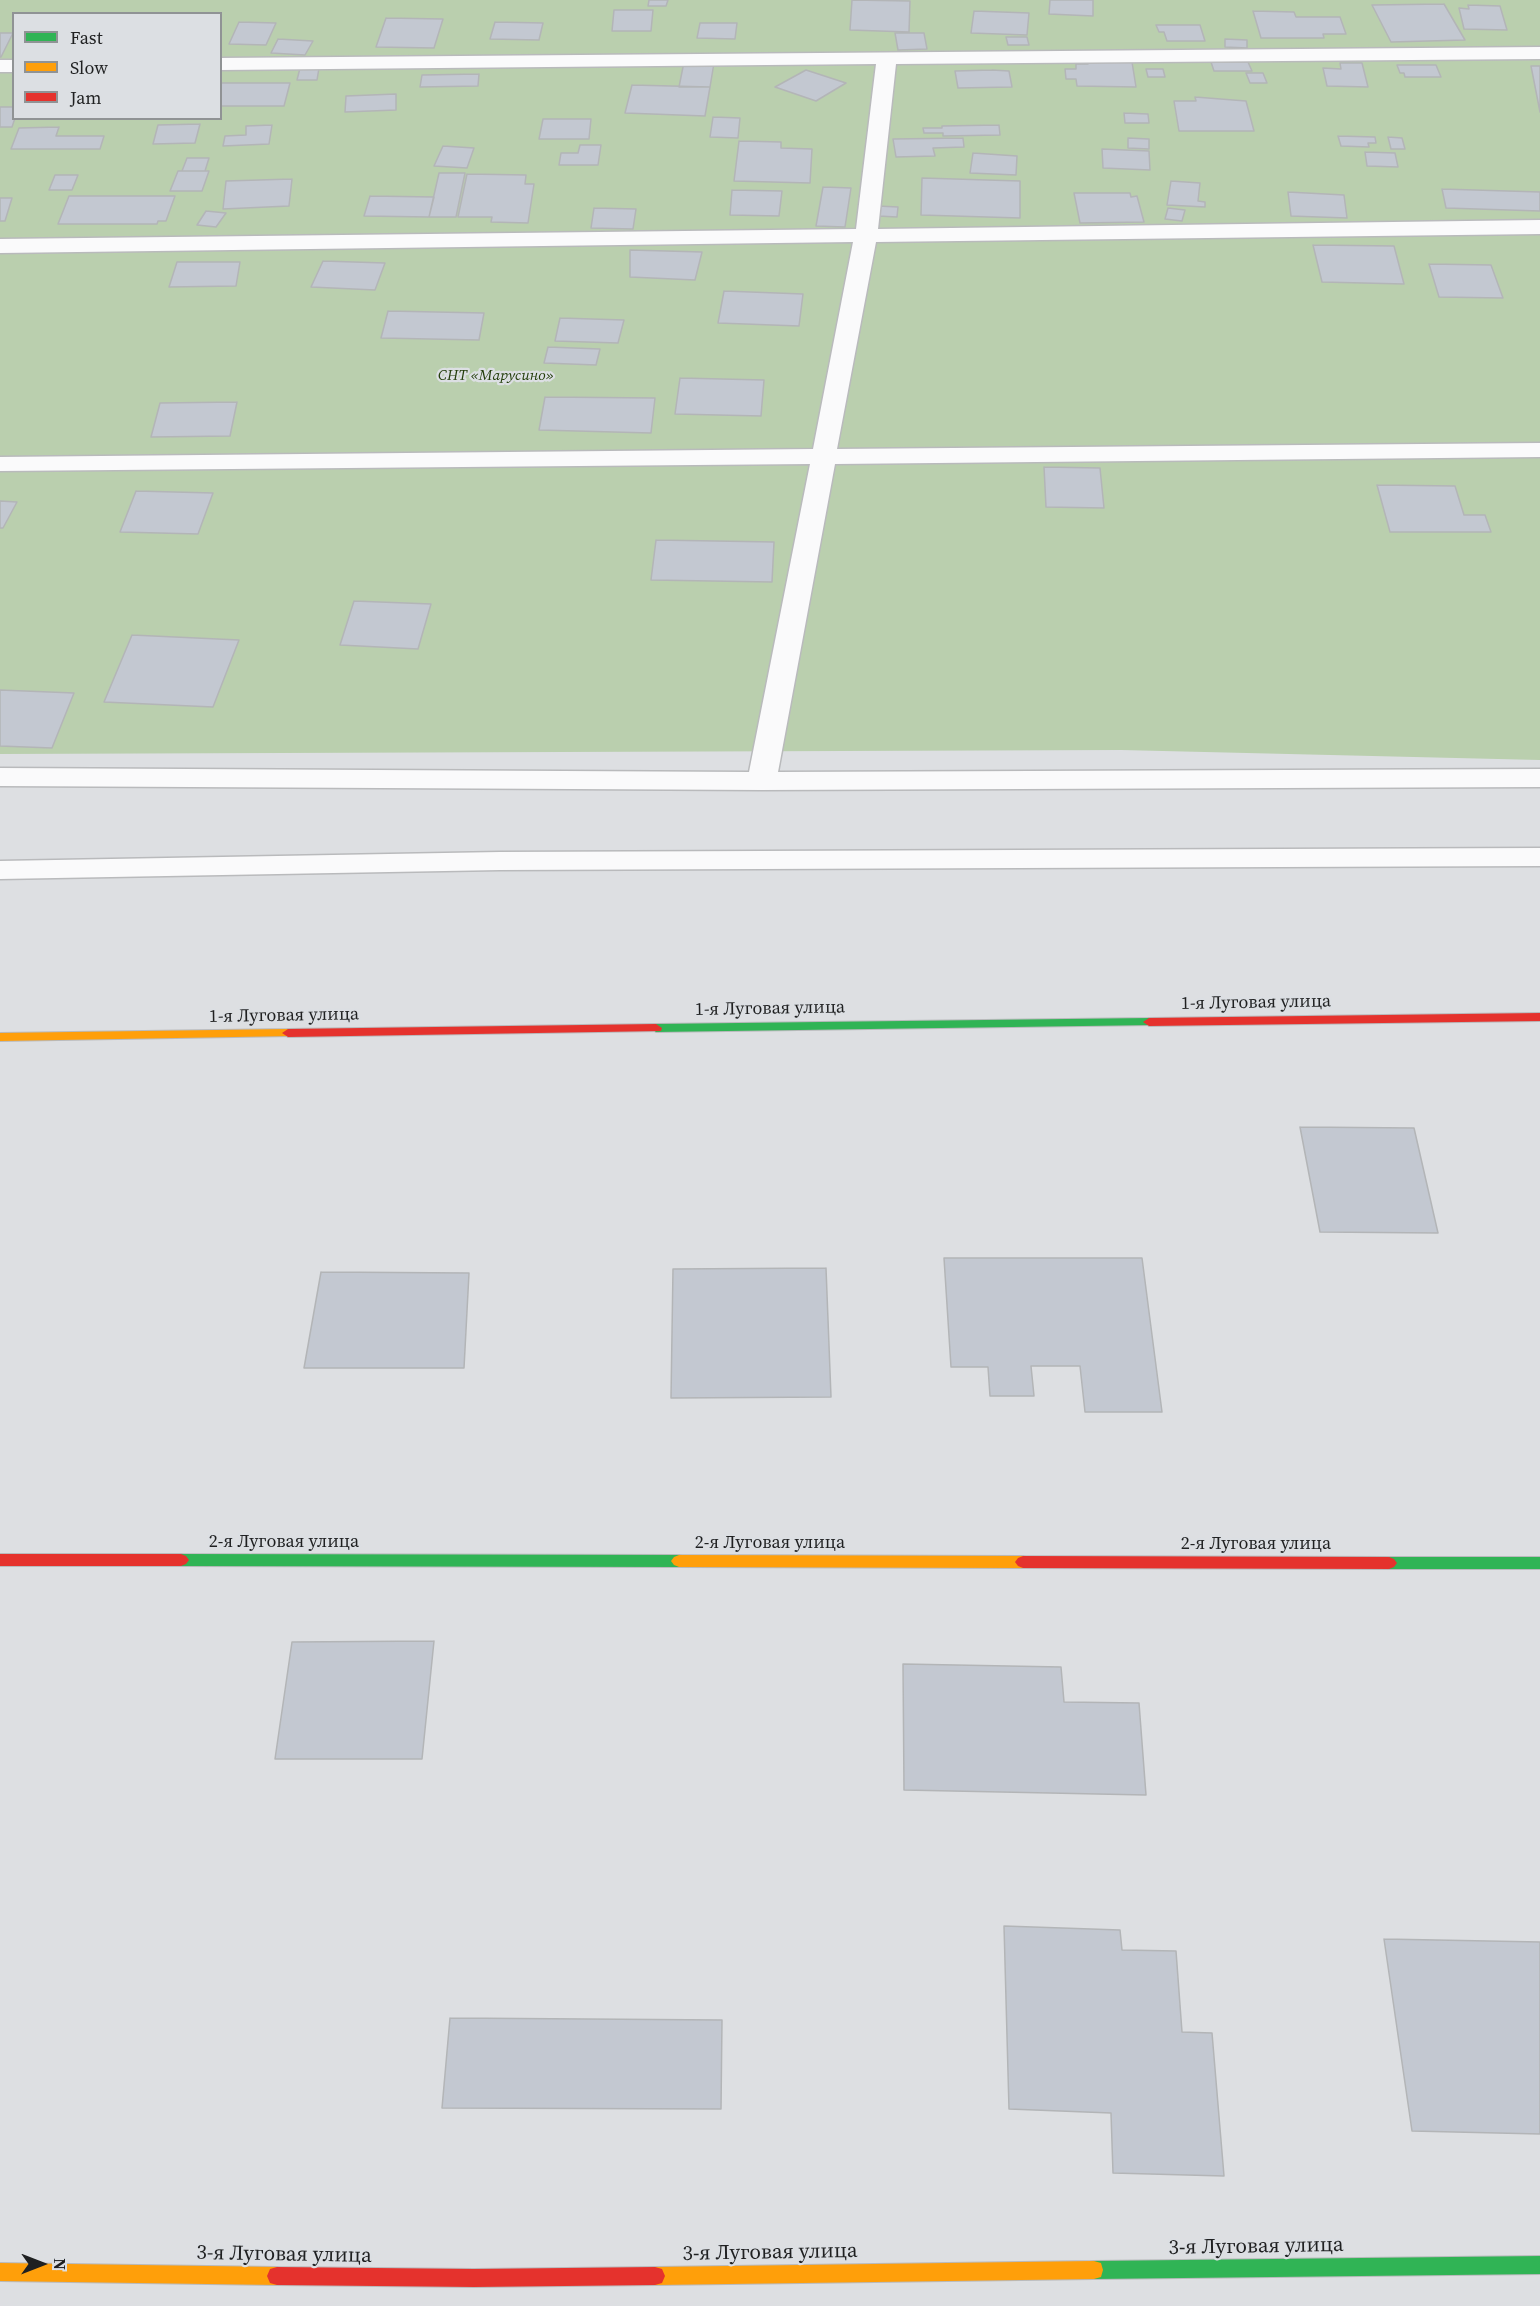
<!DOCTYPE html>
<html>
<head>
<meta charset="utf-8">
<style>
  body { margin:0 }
  #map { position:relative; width:1540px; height:2306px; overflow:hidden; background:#dddfe2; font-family:"Source Serif 4",serif }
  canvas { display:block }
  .legend { position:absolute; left:12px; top:12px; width:210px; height:108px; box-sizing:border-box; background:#dcdfe3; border:2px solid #909395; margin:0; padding:8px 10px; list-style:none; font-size:18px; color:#1f2021 }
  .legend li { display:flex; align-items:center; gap:12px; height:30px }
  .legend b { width:30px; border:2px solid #909395 }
  .north { position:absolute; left:12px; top:2234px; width:60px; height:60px; -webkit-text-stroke:4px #dcdfe3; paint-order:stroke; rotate:90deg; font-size:16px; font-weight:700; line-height:24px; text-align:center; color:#1f2021 }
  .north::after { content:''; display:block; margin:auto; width:21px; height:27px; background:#1f2021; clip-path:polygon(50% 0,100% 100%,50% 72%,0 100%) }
</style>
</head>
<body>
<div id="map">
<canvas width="1540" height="2306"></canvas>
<ul class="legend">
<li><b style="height:8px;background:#30b455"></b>Fast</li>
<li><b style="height:8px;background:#ff9f0a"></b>Slow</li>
<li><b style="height:8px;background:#e5322d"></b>Jam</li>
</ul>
<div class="north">N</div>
</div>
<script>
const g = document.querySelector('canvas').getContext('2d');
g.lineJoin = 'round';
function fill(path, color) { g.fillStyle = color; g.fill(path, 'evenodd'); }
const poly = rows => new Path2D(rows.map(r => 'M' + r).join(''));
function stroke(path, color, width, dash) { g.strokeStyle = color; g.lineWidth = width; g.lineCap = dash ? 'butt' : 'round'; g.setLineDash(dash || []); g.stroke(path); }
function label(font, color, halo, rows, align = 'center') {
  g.font = font + ' "Source Serif 4",serif'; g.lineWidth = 4.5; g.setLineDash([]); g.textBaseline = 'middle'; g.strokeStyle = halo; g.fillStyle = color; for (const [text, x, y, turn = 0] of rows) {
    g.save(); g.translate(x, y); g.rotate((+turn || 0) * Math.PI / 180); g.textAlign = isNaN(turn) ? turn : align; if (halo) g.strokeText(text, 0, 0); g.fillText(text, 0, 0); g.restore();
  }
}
const green = poly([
  [0,0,1540,0,1540,760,1121,750,0,754],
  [14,14,220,14,220,118,14,118]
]);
const building = poly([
  [649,0,668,0,666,6,648,6,649,0],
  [852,0,910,1,909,32,850,30,852,0],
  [1050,0,1093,0,1093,16,1049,14,1050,0],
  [1444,4,1465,40,1391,42,1372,5,1444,4],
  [1468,5,1500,6,1507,30,1464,29,1459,8,1469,9,1468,5],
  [614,10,653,10,651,31,612,31,614,10],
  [974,11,1029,13,1027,35,971,33,974,11],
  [1253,11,1294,12,1296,17,1340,17,1346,34,1323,34,1324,38,1261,38,1253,11],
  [386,18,443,19,434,48,376,47,386,18],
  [239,22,276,23,266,45,229,44,239,22],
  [495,22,543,23,539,40,490,39,495,22],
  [700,23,737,23,735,39,697,38,700,23],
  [1156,25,1200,25,1205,41,1167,41,1164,32,1159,32,1156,25],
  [0,33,13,33,1,57,0,57,0,33],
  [895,33,924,33,927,49,898,50,895,33],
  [1006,37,1027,37,1029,45,1008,45,1006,37],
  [278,39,313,41,305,55,271,53,278,39],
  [1225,39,1247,40,1247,48,1225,47,1225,39],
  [684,62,714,63,710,87,679,87,684,62],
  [1088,62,1132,62,1136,87,1077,86,1076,79,1066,79,1065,69,1076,69,1076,64,1088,64,1088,62],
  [1211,62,1248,62,1252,71,1214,71,1211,62],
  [1340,63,1362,63,1368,87,1327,86,1323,68,1341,69,1340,63],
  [1397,65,1436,65,1441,77,1405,77,1404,73,1400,73,1397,65],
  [1531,66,1540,66,1540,112,1531,66],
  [300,68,319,68,317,80,297,80,300,68],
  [1146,69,1163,69,1165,77,1148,77,1146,69],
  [806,70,846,83,816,101,775,87,806,70],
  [992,70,1009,71,1012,87,958,88,955,71,992,70],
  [1246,73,1263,73,1267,83,1250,83,1246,73],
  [479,74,478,86,420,87,422,75,479,74],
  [220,83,290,83,284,106,220,106,220,83],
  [632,85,710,87,705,116,625,113,632,85],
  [396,94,396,110,345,112,346,96,396,94],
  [1195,97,1246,101,1254,131,1179,131,1174,101,1196,101,1195,97],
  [0,107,14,107,15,118,12,127,0,127,0,107],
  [1124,113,1148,114,1149,123,1125,123,1124,113],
  [713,117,740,118,738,138,710,137,713,117],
  [543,119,591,119,589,139,539,139,543,119],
  [200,124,195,143,153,144,158,125,200,124],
  [272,125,269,144,223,146,225,136,246,135,246,126,272,125],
  [999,125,1000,135,943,136,943,133,924,133,923,128,942,128,942,126,999,125],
  [59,127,56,136,104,136,100,149,11,149,19,128,59,127],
  [1338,136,1375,137,1376,143,1368,143,1369,147,1341,146,1338,136],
  [1388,137,1402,138,1405,149,1391,149,1388,137],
  [963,138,964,147,933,148,935,156,896,157,893,139,963,138],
  [1128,138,1149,139,1149,149,1128,148,1128,138],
  [739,141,781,142,781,148,812,149,810,183,734,181,739,141],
  [580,145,601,145,598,165,559,165,561,153,578,153,580,145],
  [443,146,474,148,467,168,434,166,443,146],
  [1102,149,1149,151,1150,170,1103,168,1102,149],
  [1365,152,1395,153,1398,167,1367,166,1365,152],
  [973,153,1017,156,1016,175,970,173,973,153],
  [187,158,209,158,205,171,182,171,187,158],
  [178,171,209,171,202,191,170,191,178,171],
  [439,173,465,173,456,217,429,217,439,173],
  [467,174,526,175,525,184,534,184,528,223,491,222,492,217,458,217,467,174],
  [55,175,78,175,72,190,49,190,55,175],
  [922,178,1020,181,1020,218,921,215,922,178],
  [292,179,289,206,223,209,226,181,292,179],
  [1171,181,1200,183,1198,201,1205,202,1205,207,1167,205,1171,181],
  [823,187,851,188,845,227,816,226,823,187],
  [1442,189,1540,192,1540,211,1446,208,1442,189],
  [732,190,782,191,779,216,730,215,732,190],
  [1288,192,1344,195,1347,218,1291,216,1288,192],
  [1074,193,1130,193,1131,197,1137,196,1144,222,1080,223,1074,193],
  [69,196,175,196,166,221,158,221,157,224,58,224,69,196],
  [370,196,434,197,429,217,364,216,370,196],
  [0,198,12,198,5,221,0,221,0,198],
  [878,206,898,207,897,217,878,216,878,206],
  [594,208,636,209,633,229,591,228,594,208],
  [1168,208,1185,210,1182,221,1165,219,1168,208],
  [206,211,226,213,216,227,197,225,206,211],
  [1313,245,1394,246,1404,284,1322,282,1313,245],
  [630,250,702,252,695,280,630,277,630,250],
  [323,261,385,263,375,290,311,287,323,261],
  [177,262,240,262,236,286,169,287,177,262],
  [1429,264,1491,265,1503,298,1439,297,1429,264],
  [724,291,803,294,799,326,718,323,724,291],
  [388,311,484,313,479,340,381,338,388,311],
  [560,318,624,320,618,343,555,341,560,318],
  [548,347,600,349,596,365,544,363,548,347],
  [680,378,764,380,761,416,675,414,680,378],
  [545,397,655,398,651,433,539,430,545,397],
  [237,402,230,436,151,437,160,403,237,402],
  [1044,467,1100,468,1104,508,1046,507,1044,467],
  [1377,485,1455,486,1464,515,1485,515,1491,532,1390,532,1377,485],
  [136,491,213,493,198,534,120,532,136,491],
  [0,501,17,502,3,528,0,528,0,501],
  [656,540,774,542,772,582,651,580,656,540],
  [354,601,431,604,418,649,340,645,354,601],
  [132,635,239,640,213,707,104,702,132,635],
  [0,690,74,693,52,748,0,746,0,690],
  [1300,1127,1414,1128,1438,1233,1320,1232,1300,1127],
  [944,1258,1142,1258,1162,1412,1085,1412,1080,1366,1031,1366,1034,1396,990,1396,988,1367,951,1367,944,1258],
  [826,1268,831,1397,671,1398,673,1269,826,1268],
  [321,1272,469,1273,464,1368,304,1368,321,1272],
  [434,1641,422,1759,275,1759,292,1642,434,1641],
  [903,1664,1061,1667,1064,1702,1139,1703,1146,1795,904,1790,903,1664],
  [1004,1926,1120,1930,1122,1950,1176,1951,1182,2032,1212,2033,1224,2176,1113,2173,1111,2113,1009,2109,1004,1926],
  [1384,1939,1540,1942,1540,2134,1412,2131,1384,1939],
  [450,2018,722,2020,721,2109,442,2108,450,2018]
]);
const lane = poly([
  [1540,47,1540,59,896,64,878,229,1540,220,1540,234,876,242,837,449,1540,443,1540,457,835,464,778,772,1540,769,1540,787,762,790,0,786,0,768,749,772,810,464,0,471,0,457,813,449,853,242,0,253,0,239,856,229,876,64,220,70,220,58,1540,47],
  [0,60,14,60,14,72,0,72,0,60]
]);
const street = poly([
  [1540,848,1540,866,500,870,0,879,0,861,500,852,1540,848]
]);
const fast = poly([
  [1149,1018,1154,1019,1155,1022,1154,1025,656,1032,650,1028,656,1024,1149,1018],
  [181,1554,679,1555,684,1557,687,1561,684,1565,679,1567,181,1566,176,1564,173,1560,176,1556,181,1554],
  [1389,1557,1540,1557,1540,1569,1389,1569,1384,1567,1381,1563,1384,1559,1389,1557],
  [1540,2256,1540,2274,1094,2279,1087,2277,1085,2270,1087,2263,1094,2261,1540,2256]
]);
const slow = poly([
  [288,1029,293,1030,294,1033,293,1036,0,1041,0,1033,288,1029],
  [679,1555,1023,1556,1028,1558,1031,1562,1028,1566,1023,1568,679,1567,674,1565,671,1561,674,1557,679,1555],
  [1094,2261,1101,2263,1103,2270,1101,2277,1094,2279,655,2285,648,2283,645,2276,648,2269,655,2267,1094,2261],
  [0,2263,277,2267,284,2269,287,2276,284,2283,277,2285,0,2281,0,2263]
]);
const jam = poly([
  [1540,1013,1540,1021,1149,1026,1143,1022,1149,1018,1540,1013],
  [656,1024,662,1028,661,1031,288,1037,282,1033,288,1029,656,1024],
  [0,1554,181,1554,186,1556,189,1560,186,1564,181,1566,0,1566,0,1554],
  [1023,1556,1389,1557,1394,1559,1397,1563,1394,1567,1389,1569,1023,1568,1018,1566,1015,1562,1018,1558,1023,1556],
  [277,2267,474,2269,655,2267,662,2269,665,2276,662,2283,655,2285,474,2287,277,2285,270,2283,267,2276,270,2269,277,2267]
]);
const farParknames = [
  ["СНТ «Марусино»",496,376]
];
const streetNames = [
  ["1-я Луговая улица",1256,1003,-1],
  ["1-я Луговая улица",770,1009,-1],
  ["1-я Луговая улица",284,1016,-1],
  ["2-я Луговая улица",284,1542],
  ["2-я Луговая улица",770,1543],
  ["2-я Луговая улица",1256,1544]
];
const nearStreetnames = [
  ["3-я Луговая улица",1256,2247,-1],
  ["3-я Луговая улица",770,2253,-1],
  ["3-я Луговая улица",284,2255,1]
];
fill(green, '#bacfae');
fill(building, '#c3c8d1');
stroke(building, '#b3b5b7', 1.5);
stroke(lane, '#b9babc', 3);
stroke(street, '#b9babc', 3);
stroke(fast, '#b9babc', 2);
stroke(slow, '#b9babc', 2);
stroke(jam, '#b9babc', 2);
fill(lane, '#fafafb');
fill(street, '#fafafb');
fill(fast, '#30b455');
fill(slow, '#ff9f0a');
fill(jam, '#e5322d');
label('italic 15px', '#233e0b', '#dcdfe3', farParknames);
label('18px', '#1f2021', '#dcdfe3', streetNames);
label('21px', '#1f2021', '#dcdfe3', nearStreetnames);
</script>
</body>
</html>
